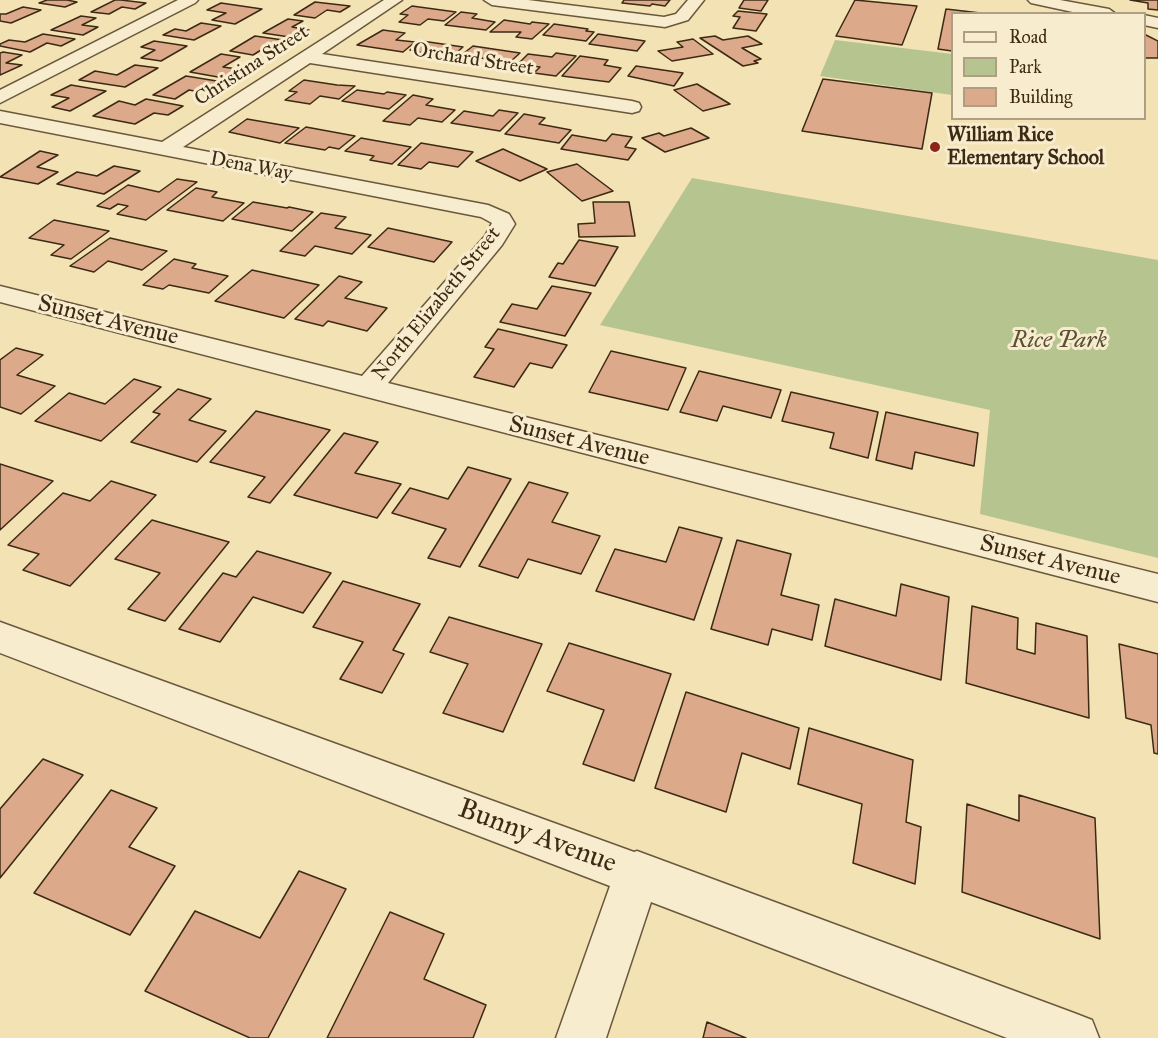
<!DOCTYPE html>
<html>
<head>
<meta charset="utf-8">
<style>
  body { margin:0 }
  #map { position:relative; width:1158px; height:1038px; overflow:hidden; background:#f2e2b4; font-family:"IM FELL Great Primer",serif }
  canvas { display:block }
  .legend { position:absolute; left:951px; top:12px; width:195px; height:108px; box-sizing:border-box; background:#f7ecce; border:2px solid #ad9e84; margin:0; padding:8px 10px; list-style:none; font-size:18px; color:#3d2a14 }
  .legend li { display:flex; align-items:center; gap:12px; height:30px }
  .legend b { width:30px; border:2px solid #ad9e84 }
</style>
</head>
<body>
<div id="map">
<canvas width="1158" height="1038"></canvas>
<ul class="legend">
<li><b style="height:8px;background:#f7ecce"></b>Road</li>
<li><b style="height:16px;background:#b6c490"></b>Park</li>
<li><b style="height:16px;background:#dca98a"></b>Building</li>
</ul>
</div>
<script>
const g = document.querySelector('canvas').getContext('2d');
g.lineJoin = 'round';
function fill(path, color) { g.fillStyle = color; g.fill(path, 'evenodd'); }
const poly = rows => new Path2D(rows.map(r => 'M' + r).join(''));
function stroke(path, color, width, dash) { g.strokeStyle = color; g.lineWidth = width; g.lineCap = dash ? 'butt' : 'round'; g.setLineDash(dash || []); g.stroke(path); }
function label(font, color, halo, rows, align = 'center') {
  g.font = font + ' "IM FELL Great Primer",serif'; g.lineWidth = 6; g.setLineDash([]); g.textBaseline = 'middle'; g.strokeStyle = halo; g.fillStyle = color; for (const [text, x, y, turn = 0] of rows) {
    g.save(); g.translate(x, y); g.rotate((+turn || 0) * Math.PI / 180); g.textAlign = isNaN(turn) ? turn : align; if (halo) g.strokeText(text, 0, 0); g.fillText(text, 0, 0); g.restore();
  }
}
const green = poly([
  [835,40,952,54,952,95,820,76],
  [692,178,1158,260,1158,558,980,514,990,410,600,325]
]);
const building = poly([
  [47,0,67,0,77,2,65,7,39,3,47,0],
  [115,0,121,0,146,3,135,9,122,7,109,14,91,12,115,0],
  [624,0,670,0,665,6,652,4,650,6,622,3,624,0],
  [744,0,768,0,761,11,739,8,744,0],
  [855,0,917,6,902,45,836,36,855,0],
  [1130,0,1158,0,1158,10,1148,9,1148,3,1130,0],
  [315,2,350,6,340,12,327,10,315,18,294,15,315,2],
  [221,3,262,9,235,24,212,20,226,13,207,10,221,3],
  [412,6,456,12,444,21,428,19,420,25,399,22,408,15,400,14,412,6],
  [23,7,41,10,11,23,0,21,0,14,6,14,23,7],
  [946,9,989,14,952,14,952,51,938,49,946,9],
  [738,11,767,14,756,31,733,28,740,17,733,16,738,11],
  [461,12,477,14,472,18,495,22,486,30,445,25,461,12],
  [81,16,96,18,82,25,98,27,83,35,51,30,81,16],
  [288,19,303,21,292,27,309,30,296,38,263,33,288,19],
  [504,20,530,24,532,22,549,24,532,39,516,37,521,32,490,32,504,20],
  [201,23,221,26,194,40,163,35,175,29,186,31,201,23],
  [554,24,588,29,586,31,594,32,586,41,543,35,554,24],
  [383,30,405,33,396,40,415,42,403,52,357,45,383,30],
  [43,34,75,39,61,46,47,43,30,52,0,46,0,44,9,40,25,42,43,34],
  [598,34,645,41,637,51,589,44,598,34],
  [1144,34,1158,41,1158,58,1144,58,1144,34],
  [255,36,290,41,279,48,266,47,253,55,230,51,255,36],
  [715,36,723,40,748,36,762,44,742,48,761,59,754,61,758,63,743,66,700,38,715,36],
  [693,39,713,54,672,61,658,51,683,47,677,42,693,39],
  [154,41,187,46,161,61,141,58,155,50,141,47,154,41],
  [422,41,463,47,449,59,410,50,422,41],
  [473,46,520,53,509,63,481,58,475,63,455,60,473,46],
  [3,52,22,55,6,63,22,65,0,75,0,53,3,52],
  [556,53,576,56,556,76,534,73,540,67,518,64,528,54,552,57,556,53],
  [221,54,240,57,223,67,244,70,229,79,190,72,221,54],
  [580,56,608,60,604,65,621,68,609,82,562,76,580,56],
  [135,65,158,68,125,87,79,80,95,71,117,75,135,65],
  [636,66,683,73,674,86,628,76,636,66],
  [186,76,223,82,206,93,189,90,175,99,153,95,186,76],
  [823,79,932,93,922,149,802,131,823,79],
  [304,80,337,85,355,86,339,99,320,96,310,104,285,100,297,92,289,91,304,80],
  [697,84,730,104,703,111,674,90,697,84],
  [71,85,106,91,70,111,52,107,69,98,51,95,71,85],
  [357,90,384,94,387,92,406,95,389,109,342,101,357,90],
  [413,95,433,99,426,105,455,110,442,122,418,118,410,125,383,121,413,95],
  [146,99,183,106,168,115,154,113,135,124,93,116,119,101,135,105,146,99],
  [499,110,518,113,500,131,451,123,464,111,493,116,499,110],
  [524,114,545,118,539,124,571,130,559,143,505,134,524,114],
  [247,119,299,128,280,143,229,132,247,119],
  [306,127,355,136,339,149,329,147,325,150,285,143,306,127],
  [691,128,709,138,665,152,642,138,659,133,664,136,691,128],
  [612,134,632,137,625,147,636,149,628,160,561,149,572,135,606,141,612,134],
  [361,138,411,147,392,164,370,160,374,156,345,151,361,138],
  [421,143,473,152,458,167,429,162,421,169,398,165,421,143],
  [503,149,547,169,520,181,476,161,503,149],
  [40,151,58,155,37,167,58,172,38,184,0,177,40,151],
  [577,164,613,191,582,201,547,172,577,164],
  [114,166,140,171,104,194,57,184,77,172,97,176,114,166],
  [177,179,197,182,146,220,117,214,128,206,118,204,110,209,97,206,128,185,159,192,177,179],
  [196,188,217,192,212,197,244,203,223,221,167,210,196,188],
  [253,202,287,208,289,207,313,212,292,231,232,219,253,202],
  [593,202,629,202,635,236,579,237,578,224,595,223,593,202],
  [321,213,346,217,335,228,371,235,352,254,315,246,305,256,280,251,321,213],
  [54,220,109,231,71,259,51,255,64,245,29,238,54,220],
  [388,228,452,242,434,262,368,247,388,228],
  [110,238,167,251,142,270,108,261,94,272,70,266,110,238],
  [579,240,618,247,595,286,549,277,558,263,563,264,579,240],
  [174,259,196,264,192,268,228,276,209,293,169,285,163,289,143,285,174,259],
  [252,270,319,285,284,318,215,301,252,270],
  [339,276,362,282,345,298,387,308,367,331,328,321,323,326,295,319,339,276],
  [552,286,591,293,565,336,500,322,512,304,537,309,552,286],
  [498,329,567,345,552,368,530,363,514,387,474,377,494,349,485,347,498,329],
  [16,348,43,355,17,375,55,386,21,414,0,407,0,360,16,348],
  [611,351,686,368,668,410,589,392,611,351],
  [699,371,781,390,771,418,723,406,717,421,680,412,699,371],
  [134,379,161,387,101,441,35,421,69,393,105,404,134,379],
  [178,389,211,399,189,420,226,431,197,462,131,442,160,414,153,412,178,389],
  [791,392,878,412,868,458,830,448,834,433,782,421,791,392],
  [256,411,330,430,270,503,248,497,265,477,210,462,256,411],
  [886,412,978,433,974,466,915,452,912,469,876,460,886,412],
  [344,433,378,442,355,473,401,484,377,518,294,495,344,433],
  [0,464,53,481,0,530,0,464],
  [468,467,511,479,460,567,428,558,446,529,392,513,410,488,448,499,468,467],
  [111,481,156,495,70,586,23,570,39,554,8,545,63,493,90,501,111,481],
  [529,482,568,493,552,522,600,536,581,574,528,559,518,578,479,566,529,482],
  [152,520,229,542,165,621,128,609,160,573,115,559,152,520],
  [679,527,722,538,694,620,596,591,615,549,666,562,679,527],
  [737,540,791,554,781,595,819,605,812,640,772,629,768,645,711,629,737,540],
  [257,551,331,573,303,613,253,597,220,642,179,629,223,573,236,577,257,551],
  [343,581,420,604,393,650,404,654,382,693,340,679,363,642,313,627,343,581],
  [901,584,949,597,941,680,825,646,835,599,896,616,901,584],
  [972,606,1018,618,1017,649,1035,654,1036,623,1087,636,1089,718,966,683,972,606],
  [449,617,542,644,503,732,443,713,468,664,430,652,449,617],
  [569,643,671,674,634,781,583,764,604,710,547,691,569,643],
  [1119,644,1158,654,1158,754,1154,753,1151,725,1126,718,1119,644],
  [686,692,799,728,790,769,742,753,726,812,655,788,686,692],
  [809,728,913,760,906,822,921,827,915,884,853,863,862,804,798,784,809,728],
  [43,759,83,775,0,878,0,809,43,759],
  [111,790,157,808,129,847,175,866,130,935,34,893,111,790],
  [1019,795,1095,818,1100,939,962,892,967,804,1019,821,1019,795],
  [299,871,346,889,268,1038,250,1038,145,991,195,911,260,938,299,871],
  [390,912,444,934,424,979,486,1005,473,1038,327,1038,390,912],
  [707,1022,746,1038,703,1038,707,1022]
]);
const street = poly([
  [178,0,198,0,195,3,0,103,0,90,178,0],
  [384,0,402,0,322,54,632,101,639,103,641,107,639,111,632,113,310,63,183,147,488,205,509,214,515,224,502,245,388,383,1158,574,1158,602,0,302,0,286,362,376,485,236,492,223,481,217,0,123,0,111,162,142,384,0],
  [484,0,528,0,664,17,676,14,688,0,704,0,688,20,665,27,492,5,484,0],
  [1028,0,1060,0,1109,9,1116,14,1082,14,1031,3,1028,0],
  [1144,15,1158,18,1158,28,1144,25,1144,15],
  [0,622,634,852,637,851,1074,1013,1092,1020,1099,1038,1007,1038,651,902,606,1038,556,1038,610,886,0,653,0,622]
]);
const markers = [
  [935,147,6,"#8f2418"]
];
const farStreetnames = [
  ["Orchard Street",473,60,9],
  ["Christina Street",252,66,-33],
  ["Dena Way",251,167,11],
  ["North Elizabeth Street",437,304,-51]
];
const farPoinames = [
  ["William Rice",947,136],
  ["Elementary School",947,159]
];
const streetNames = [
  ["Sunset Avenue",108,321,14],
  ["Sunset Avenue",579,442,14],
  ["Sunset Avenue",1050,561,14]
];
const parkNames = [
  ["Rice Park",1059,341]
];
const nearStreetnames = [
  ["Bunny Avenue",537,837,20]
];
fill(green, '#b6c490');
fill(building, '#dca98a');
stroke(building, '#3d2a14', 1.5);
stroke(street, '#6a583c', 3);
fill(street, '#f7ecce');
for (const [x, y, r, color] of markers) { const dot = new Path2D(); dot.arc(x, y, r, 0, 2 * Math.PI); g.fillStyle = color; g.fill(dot); stroke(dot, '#f7ecce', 2); }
label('20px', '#3d2a14', '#f7ecce', farStreetnames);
label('bold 20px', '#3d2a14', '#f7ecce', farPoinames, 'left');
label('24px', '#3d2a14', '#f7ecce', streetNames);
label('italic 24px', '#5b5033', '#f7ecce', parkNames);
label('28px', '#3d2a14', '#f7ecce', nearStreetnames);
</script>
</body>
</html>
